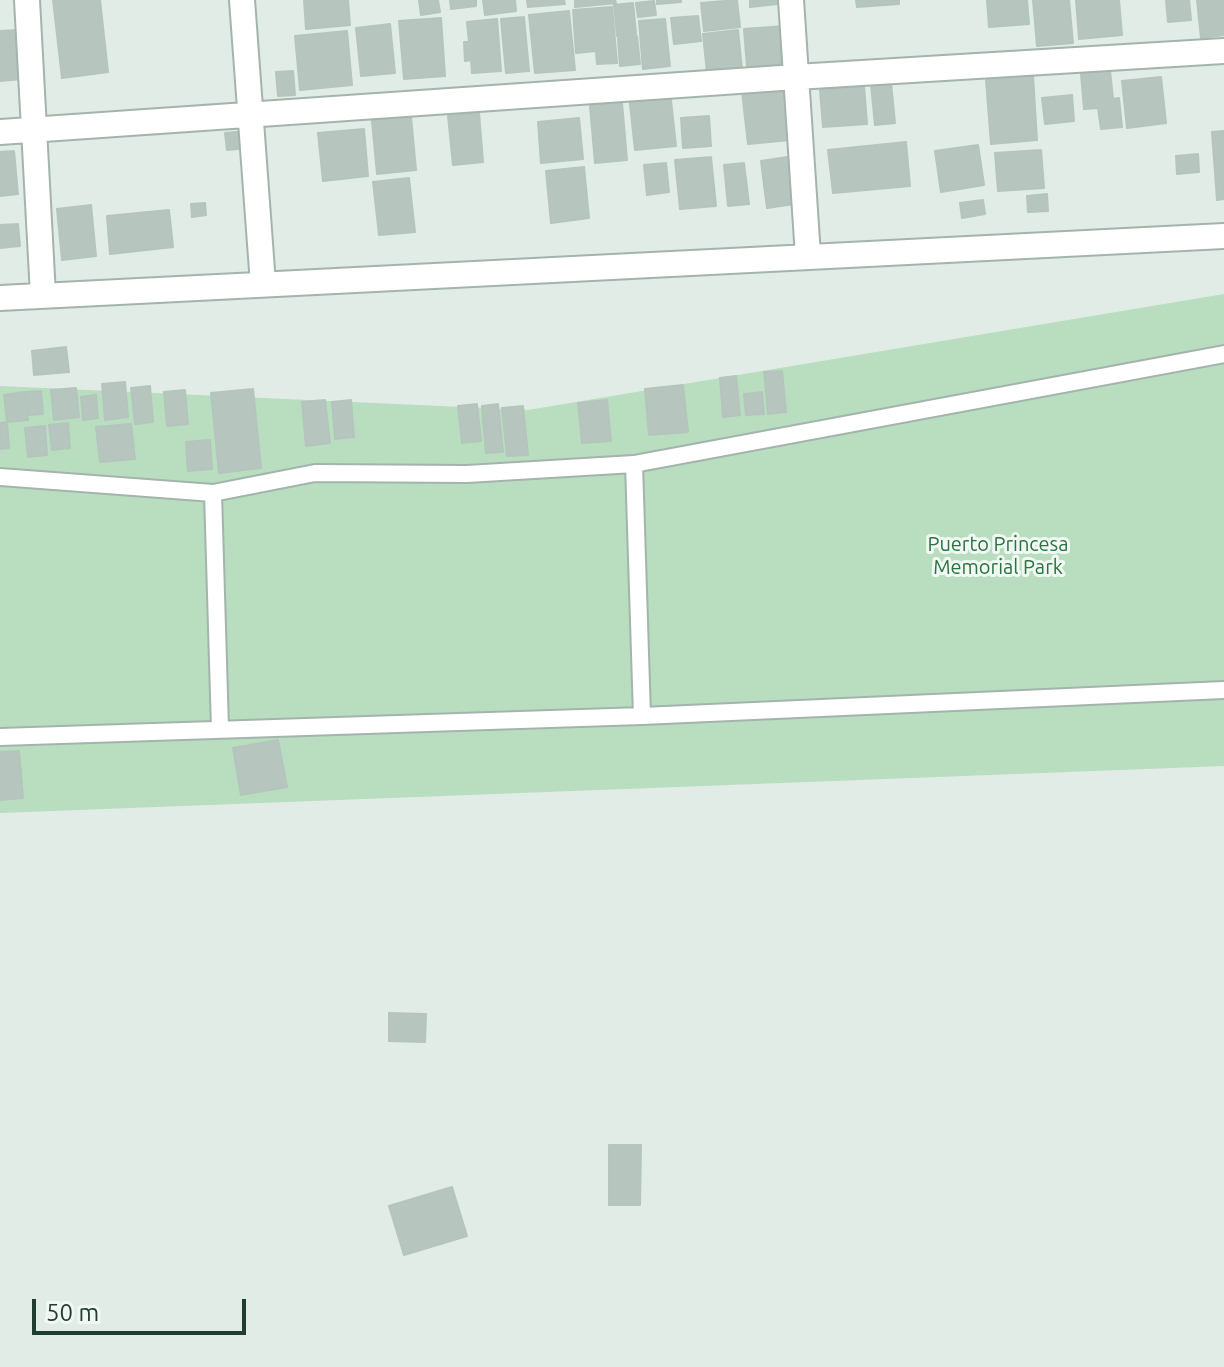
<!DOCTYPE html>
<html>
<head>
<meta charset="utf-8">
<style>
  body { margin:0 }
  #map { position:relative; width:1224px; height:1367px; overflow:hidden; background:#e0ece5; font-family:Ubuntu,sans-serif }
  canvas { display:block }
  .scale { position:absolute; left:32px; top:1299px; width:214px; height:36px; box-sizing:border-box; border:4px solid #213c32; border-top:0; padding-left:10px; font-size:24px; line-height:28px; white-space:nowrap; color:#213c32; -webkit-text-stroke:6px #f1f8f4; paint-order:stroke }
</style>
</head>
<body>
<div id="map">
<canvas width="1224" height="1367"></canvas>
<div class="scale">50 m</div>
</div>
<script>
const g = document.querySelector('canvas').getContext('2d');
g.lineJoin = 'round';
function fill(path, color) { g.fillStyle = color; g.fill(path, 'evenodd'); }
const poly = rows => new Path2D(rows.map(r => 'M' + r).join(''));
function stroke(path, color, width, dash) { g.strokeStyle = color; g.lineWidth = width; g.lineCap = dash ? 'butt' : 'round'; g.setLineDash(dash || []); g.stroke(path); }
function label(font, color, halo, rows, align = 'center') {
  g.font = font + ' Ubuntu,sans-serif'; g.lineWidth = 6; g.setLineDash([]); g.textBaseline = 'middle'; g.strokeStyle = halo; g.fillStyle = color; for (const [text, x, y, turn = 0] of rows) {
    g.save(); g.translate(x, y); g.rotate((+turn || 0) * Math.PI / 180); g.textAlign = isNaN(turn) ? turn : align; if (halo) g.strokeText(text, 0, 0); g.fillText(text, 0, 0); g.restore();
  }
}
const green = poly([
  [1224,294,1224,766,0,813,0,386,528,410]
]);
const building = poly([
  [53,0,100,0,108,72,62,78,53,0],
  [304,0,348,0,350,25,306,29,304,0],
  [419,0,438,0,440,12,421,15,419,0],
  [450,0,476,0,476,6,451,9,450,0],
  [483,0,515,0,516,11,485,15,483,0],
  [527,0,564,0,565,4,528,7,527,0],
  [575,0,615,0,616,3,575,7,575,0],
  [657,0,681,0,681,2,657,4,657,0],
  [737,0,740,27,704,31,701,3,737,0],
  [750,0,777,0,777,4,750,7,750,0],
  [856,0,899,0,899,4,857,7,856,0],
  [987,0,1027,0,1029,24,989,27,987,0],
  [1033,0,1069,0,1073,43,1037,46,1033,0],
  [1076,0,1119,0,1122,35,1079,39,1076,0],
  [1166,0,1189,0,1191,20,1168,22,1166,0],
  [1197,0,1224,0,1224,35,1201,38,1197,0],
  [654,1,656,15,638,17,636,3,654,1],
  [633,3,636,34,617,36,614,5,633,3],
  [612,7,617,63,597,64,596,51,576,53,573,10,612,7],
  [569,11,575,70,535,73,529,15,569,11],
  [698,16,701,41,674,44,671,18,698,16],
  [524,17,529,71,506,73,501,19,524,17],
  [441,18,445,76,404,79,399,21,441,18],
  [497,19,501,71,472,73,471,60,465,61,464,42,469,42,467,22,497,19],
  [665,19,670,66,643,69,639,21,665,19],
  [390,24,395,73,361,76,356,28,390,24],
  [785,26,788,64,747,67,744,29,785,26],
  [18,30,22,79,0,81,0,31,18,30],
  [738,30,742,69,707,73,703,34,738,30],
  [347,31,352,85,300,90,295,36,347,31],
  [637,36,640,64,620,66,618,38,637,36],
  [1110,70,1113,99,1119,98,1122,127,1101,129,1098,108,1084,109,1081,74,1110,70],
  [293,71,295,95,278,96,276,72,293,71],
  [1033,76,1037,140,991,144,986,80,1033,76],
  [1161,77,1166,123,1127,128,1122,81,1161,77],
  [891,83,895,123,875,125,871,85,891,83],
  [864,86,867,124,823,127,820,90,864,86],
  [785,88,790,140,748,144,742,92,785,88],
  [670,91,676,146,635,150,629,95,670,91],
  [1072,95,1074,121,1045,124,1042,98,1072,95],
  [622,103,627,160,595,163,590,106,622,103],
  [479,113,483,162,453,165,448,116,479,113],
  [709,116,711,146,683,148,681,118,709,116],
  [411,117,416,170,377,174,372,121,411,117],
  [579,118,583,159,541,163,538,122,579,118],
  [364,129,368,176,323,181,318,133,364,129],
  [247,131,249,148,227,150,225,133,247,131],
  [1224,131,1224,199,1217,200,1212,132,1224,131],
  [906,142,910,186,833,193,828,150,906,142],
  [978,145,984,185,941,192,935,151,978,145],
  [1041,150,1044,188,998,191,995,153,1041,150],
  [14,151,18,194,0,196,0,152,14,151],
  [1198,154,1199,172,1177,174,1176,156,1198,154],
  [794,156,801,203,767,208,761,161,794,156],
  [711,157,716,206,680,209,675,160,711,157],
  [666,163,669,192,647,195,644,165,666,163],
  [744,163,749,204,728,206,724,165,744,163],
  [584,167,589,218,551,223,546,171,584,167],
  [409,178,415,232,379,235,373,182,409,178],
  [1047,194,1048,211,1028,212,1027,196,1047,194],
  [983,200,985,214,962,218,960,203,983,200],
  [205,203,206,215,192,217,191,204,205,203],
  [91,205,96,256,62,260,57,209,91,205],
  [169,210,173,247,110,254,107,216,169,210],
  [18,224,20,246,0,248,0,225,18,224],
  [66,347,69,372,34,375,32,351,66,347],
  [782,371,786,412,768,414,764,372,782,371],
  [736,376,740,415,723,417,720,378,736,376],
  [125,382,128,417,105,420,102,384,125,382],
  [683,385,688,432,649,435,645,389,683,385],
  [150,386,153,422,135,424,131,388,150,386],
  [76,388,79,417,54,420,51,390,76,388],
  [253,389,261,468,219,473,211,393,253,389],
  [185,390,188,424,167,426,164,392,185,390],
  [41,391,43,414,29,415,26,392,41,391],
  [25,392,28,420,7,422,4,395,25,392],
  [762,392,764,414,746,415,744,394,762,392],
  [96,395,98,418,83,420,81,397,96,395],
  [325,400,330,443,306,446,302,402,325,400],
  [351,400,354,437,335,439,332,402,351,400],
  [607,400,611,441,582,443,578,403,607,400],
  [477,404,481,441,462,443,458,406,477,404],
  [498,404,503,452,486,453,482,406,498,404],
  [523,406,528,455,507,456,502,408,523,406],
  [7,422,9,448,0,449,0,423,7,422],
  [68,423,70,448,52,450,49,425,68,423],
  [131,424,135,459,100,462,96,427,131,424],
  [45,426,47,455,28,457,25,428,45,426],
  [210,440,212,469,188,471,186,442,210,440],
  [278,740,287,787,241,795,233,748,278,740],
  [19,751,23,798,0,800,0,752,19,751],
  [389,1013,426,1014,425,1042,389,1041,389,1013],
  [609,1145,641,1145,640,1205,609,1205,609,1145],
  [452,1187,467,1236,404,1255,389,1206,452,1187]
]);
const service = poly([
  [634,464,642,716],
  [0,477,213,493,315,473,467,474,634,464,1224,354],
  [213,493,220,729],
  [0,737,642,716,1224,690]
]);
const minor = poly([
  [27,0,43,295],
  [242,0,263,284],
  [791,0,808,256],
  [0,132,796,77,1224,51],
  [0,298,1224,236]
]);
const parkNames = [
  ["Puerto Princesa",998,544],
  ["Memorial Park",998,567]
];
fill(green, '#b9ddbf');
fill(building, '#b6c6be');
stroke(building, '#b3c5bc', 2);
stroke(service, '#a3b4ac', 20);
stroke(minor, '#a3b4ac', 28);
stroke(service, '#fff', 16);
stroke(minor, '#fff', 24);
label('20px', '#2a743f', '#f1f8f4', parkNames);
</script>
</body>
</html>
